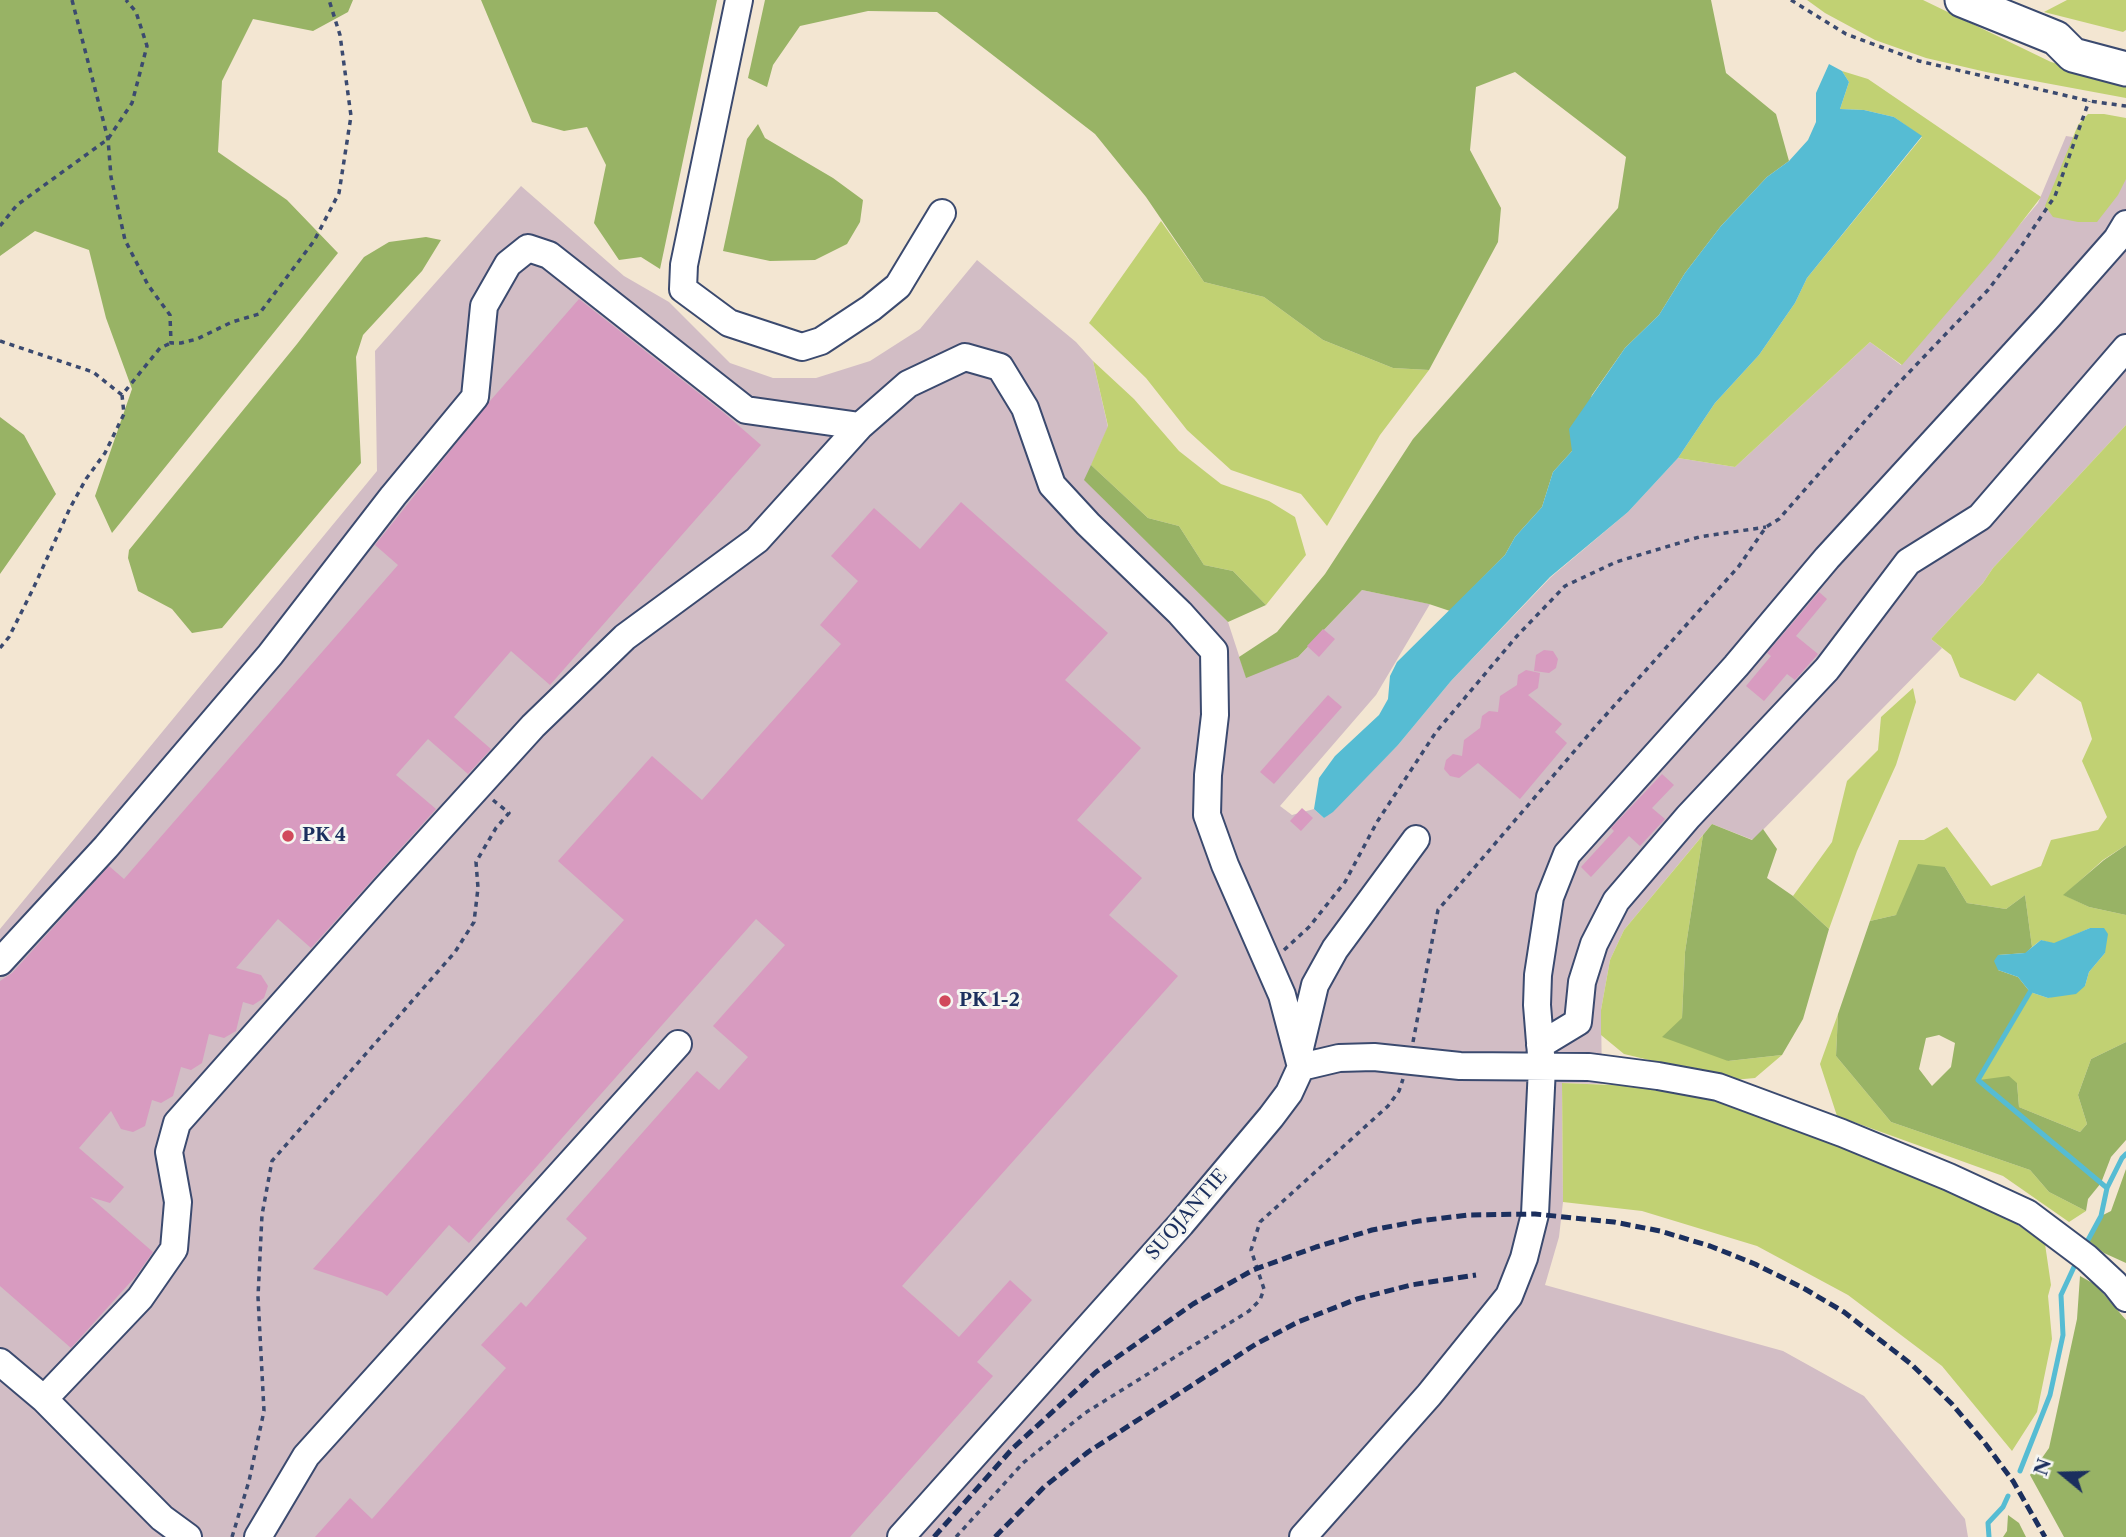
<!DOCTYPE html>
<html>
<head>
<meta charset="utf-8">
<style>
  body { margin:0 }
  #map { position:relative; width:2126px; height:1537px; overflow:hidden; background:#f3e6d2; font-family:"Libre Caslon Text",serif }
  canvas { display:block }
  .north { position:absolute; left:2028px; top:1439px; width:70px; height:70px; -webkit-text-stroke:5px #f6f6f2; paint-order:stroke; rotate:289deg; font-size:19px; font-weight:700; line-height:28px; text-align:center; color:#1b2f5e }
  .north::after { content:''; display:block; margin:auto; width:24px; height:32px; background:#1b2f5e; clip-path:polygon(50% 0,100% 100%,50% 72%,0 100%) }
</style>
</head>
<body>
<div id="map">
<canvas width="2126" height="1537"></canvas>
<div class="north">N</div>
</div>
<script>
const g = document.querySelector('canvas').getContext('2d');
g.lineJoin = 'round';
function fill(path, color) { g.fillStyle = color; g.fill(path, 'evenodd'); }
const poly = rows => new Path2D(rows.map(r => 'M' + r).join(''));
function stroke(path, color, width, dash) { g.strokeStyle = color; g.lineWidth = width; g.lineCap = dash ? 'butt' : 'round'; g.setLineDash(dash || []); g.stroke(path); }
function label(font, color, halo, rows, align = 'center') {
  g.font = font + ' "Libre Caslon Text",serif'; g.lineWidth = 6; g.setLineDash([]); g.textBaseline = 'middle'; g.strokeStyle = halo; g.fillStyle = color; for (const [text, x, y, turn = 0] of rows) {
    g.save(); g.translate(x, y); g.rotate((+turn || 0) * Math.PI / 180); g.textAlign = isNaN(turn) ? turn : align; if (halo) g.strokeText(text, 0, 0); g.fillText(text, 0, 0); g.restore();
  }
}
const industrial = poly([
  [2066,136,2126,145,2126,425,1993,568,1983,583,1931,639,1942,648,1753,840,1712,824,1624,930,1610,960,1601,1010,1602,1084,1562,1083,1563,1202,1559,1237,1545,1285,1783,1351,1864,1396,1965,1519,1968,1537,0,1537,0,929,377,471,375,351,521,186,624,276,669,302,730,363,773,378,816,378,870,361,920,329,977,260,1076,342,1093,361,1108,427,1085,480,1228,622,1246,677,1298,657,1362,590,1430,604,1376,695,1280,806,1292,815,1314,809,1324,818,1398,745,1451,681,1551,577,1628,512,1678,458,1735,467,1870,342,1901,365,2038,203]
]);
const green = poly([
  [1807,0,1923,0,2051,62,2124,82,2126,84,2126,98,1986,72,1926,58,1875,40,1825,13],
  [2067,0,2126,0,2126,30,2123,32,2044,12],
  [1842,71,1868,79,2041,197,1994,258,1902,365,1870,342,1735,467,1678,458,1715,403,1759,355,1795,303,1807,278,1922,137,1894,117,1864,110,1840,109,1849,82],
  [2088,114,2104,114,2126,118,2126,179,2118,195,2097,222,2078,222,2053,217,2045,206,2078,125],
  [1161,221,1204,282,1264,297,1323,340,1393,368,1429,370,1380,435,1327,526,1301,494,1231,470,1187,430,1146,378,1089,323],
  [1093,361,1134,399,1179,451,1221,484,1269,501,1295,517,1306,555,1266,605,1233,571,1204,565,1179,526,1148,518,1091,465,1108,426],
  [2126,425,2126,845,2103,860,2064,895,2089,907,2126,915,2126,1042,2091,1059,2078,1095,2087,1124,2080,1132,2019,1107,2017,1083,1978,1080,2030,992,2048,998,2085,986,2089,972,2105,953,2090,928,2054,944,2041,940,2032,947,2025,895,2006,909,1967,903,1945,867,1896,915,1870,921,1899,840,1924,840,1947,827,1991,886,2041,866,2051,840,2098,830,2107,817,2082,761,2092,739,2081,702,2038,673,2015,701,1960,677,1951,655,1931,639,1983,583,1993,568],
  [1913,688,1916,702,1896,765,1857,851,1829,929,1793,896,1832,842,1847,781,1878,750,1881,717],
  [1703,835,1685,952,1682,1018,1728,1061,1782,1055,1755,1078,1733,1080,1624,1054,1601,1035,1601,1010,1610,960,1624,930],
  [1838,1014,1836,1056,1891,1122,2030,1170,2049,1192,2086,1211,2069,1222,2003,1176,1837,1116,1820,1064],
  [1562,1083,1661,1087,1738,1104,1995,1209,2045,1244,2051,1285,2048,1296,2052,1339,2037,1412,2012,1451,1942,1366,1848,1295,1757,1246,1642,1211,1563,1202]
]);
const forest = poly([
  [0,0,353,0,348,12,313,31,253,19,222,81,218,152,287,200,338,253,112,533,95,496,132,389,106,318,89,250,35,231,0,256],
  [481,0,717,0,660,269,641,257,619,260,594,223,606,165,587,127,564,131,532,122],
  [765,0,1711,0,1726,73,1776,114,1789,161,1767,177,1721,226,1685,273,1659,315,1625,348,1592,395,1572,451,1553,472,1542,507,1515,537,1505,555,1450,611,1429,604,1362,590,1298,657,1246,678,1239,657,1277,632,1325,574,1413,439,1618,208,1626,157,1515,72,1476,87,1470,150,1501,208,1498,242,1429,370,1393,368,1323,340,1264,297,1204,282,1146,197,1095,134,937,12,868,11,800,26,773,65,767,87,748,78],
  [758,124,765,138,833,178,863,200,860,222,847,244,815,260,770,261,723,251,747,139],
  [426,237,441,240,422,271,363,335,356,357,361,463,222,628,192,633,172,609,138,591,128,558,129,550,297,344,364,257,389,242],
  [0,417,24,435,56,494,0,574],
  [1091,465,1148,518,1179,526,1204,565,1233,571,1266,605,1228,622,1084,480],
  [1712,824,1752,840,1763,829,1777,849,1767,878,1793,896,1829,929,1803,1019,1782,1055,1728,1061,1662,1037,1682,1018,1685,952,1703,835],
  [2126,845,2126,915,2089,907,2063,895,2104,860],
  [1918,864,1945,867,1967,903,2006,909,2025,895,2032,947,2026,953,1998,955,1998,970,2018,977,2030,992,1979,1080,2009,1076,2017,1083,2019,1107,2080,1132,2087,1124,2078,1095,2091,1059,2126,1042,2126,1140,2111,1157,2101,1183,2088,1199,2086,1211,2049,1192,2030,1170,1891,1122,1836,1056,1838,1014,1870,921,1896,915],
  [1939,1035,1955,1043,1951,1067,1932,1086,1919,1069,1926,1038],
  [2126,1169,2126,1263,2104,1253,2088,1240,2101,1216,2111,1211],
  [2080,1276,2096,1285,2126,1320,2126,1537,2064,1537,2030,1475,2049,1448,2077,1319],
  [2008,1515,2019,1523,2026,1537,2003,1537,2007,1531]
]);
const water = poly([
  [1829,64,1842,71,1849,82,1840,109,1864,110,1894,117,1922,136,1807,278,1795,303,1759,355,1715,403,1678,458,1628,512,1550,577,1451,681,1398,745,1333,812,1324,818,1314,809,1319,778,1335,756,1379,715,1388,699,1390,676,1397,662,1505,555,1515,537,1542,507,1553,472,1572,451,1569,429,1625,348,1659,315,1685,273,1721,226,1767,177,1789,161,1808,140,1816,122,1816,93],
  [2090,928,2104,928,2108,934,2105,953,2089,972,2085,986,2076,994,2048,998,2030,992,2018,977,1998,970,1994,961,1998,955,2025,953,2041,940,2054,943]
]);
const stream = poly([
  [2030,992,1978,1080,2107,1188],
  [2088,1240,2101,1216,2107,1188,2122,1158,2126,1154],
  [2020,1471,2050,1395,2063,1335,2061,1295,2074,1267],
  [1989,1537,1988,1523,2003,1507,2008,1496]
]);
const building = poly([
  [579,299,724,413,761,445,550,685,511,651,454,717,491,749,468,774,428,739,396,775,436,809,311,948,278,919,236,968,261,975,268,986,264,998,253,1005,243,1002,236,1031,224,1038,209,1034,202,1063,191,1070,181,1067,173,1096,161,1103,152,1100,145,1126,133,1132,121,1129,111,1111,79,1148,124,1187,110,1203,90,1197,153,1252,136,1276,71,1348,0,1286,0,981,12,973,109,866,124,879,398,565,375,545,490,401],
  [961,502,1108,633,1065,680,1141,748,1077,820,1142,878,1109,915,1178,976,902,1286,959,1337,1010,1280,1032,1300,977,1362,993,1376,850,1537,315,1537,350,1498,372,1519,506,1368,481,1345,521,1302,526,1307,587,1238,566,1219,697,1071,719,1090,748,1057,713,1026,785,945,756,919,469,1243,449,1225,387,1296,382,1292,313,1269,624,920,558,861,652,756,702,800,841,644,820,625,858,581,831,556,874,508,920,549],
  [1819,592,1827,599,1796,636,1818,654,1795,680,1787,674,1764,701,1746,686,1771,656,1767,653],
  [1323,629,1335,639,1319,657,1307,646],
  [1544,650,1553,651,1558,659,1556,668,1549,673,1534,671,1536,655],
  [1526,670,1540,673,1538,688,1528,695,1562,724,1555,732,1567,743,1520,799,1478,763,1459,778,1450,776,1444,769,1446,760,1453,754,1462,756,1464,740,1480,728,1482,716,1489,711,1498,712,1500,696,1517,685,1518,675],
  [1328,695,1342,707,1274,784,1260,772],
  [1662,774,1674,785,1652,808,1665,819,1640,846,1629,836,1591,877,1581,867,1614,831,1611,828],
  [1302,808,1313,818,1301,831,1290,821]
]);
const path = poly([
  [72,0,108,139,111,177,125,240,148,285,170,315,171,343,181,343,197,339,232,322,259,314,314,241,339,193,351,116,340,35,329,0],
  [1791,0,1846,34,1919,61,2089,101,2126,106],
  [0,226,17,205,108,139,132,103,147,46,136,12,126,0],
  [0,341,93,372,122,395],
  [0,648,9,637,33,589,70,508,86,479,105,453,124,414,122,395,160,348,171,343],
  [1284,950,1309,927,1345,882,1377,822,1436,732,1517,636,1565,586,1616,562,1699,537,1766,527],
  [1413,1042,1438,910,1596,726,1739,566,1766,527,1779,519,1894,388,1988,290,2022,245,2055,196,2089,101],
  [232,1537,249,1481,264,1411,258,1297,262,1215,272,1161,455,952,474,922,478,888,476,862,496,828,509,813,493,800],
  [956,1537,1023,1463,1085,1413,1249,1311,1260,1300,1264,1289,1251,1250,1260,1222,1388,1106,1399,1091,1403,1079]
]);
const minor = poly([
  [739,0,684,265,683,289,729,323,802,347,821,341,871,308,898,286,942,213],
  [0,962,106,847,270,655,393,496,475,397,484,306,508,264,528,248,549,255,746,410,860,426],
  [1540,1045,1578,1022,1582,982,1594,944,1616,901,1688,817,1827,669,1908,562,1980,517,2126,348],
  [1300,1048,1315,985,1335,949,1416,839],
  [0,1362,44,1399,140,1298,174,1249,178,1202,169,1152,177,1123,385,889,533,726,625,637,757,540,860,426,908,384,965,357,1000,367,1025,408,1052,485,1088,524,1180,613,1214,651,1215,715,1208,775,1207,815,1225,865,1282,995,1301,1067],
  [44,1399,162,1518,188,1537],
  [258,1537,306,1456,678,1044],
  [901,1537,1181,1224,1271,1117,1289,1093,1301,1067,1339,1058,1374,1057,1460,1066,1589,1067,1658,1076,1718,1087,1842,1133,1949,1177,2027,1213,2087,1258,2115,1284,2126,1298],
  [1303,1537,1429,1395,1509,1296,1524,1258,1535,1214,1542,1067,1537,1005,1538,975,1550,897,1567,854,1736,666,1827,558,2049,316,2117,239,2126,224]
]);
const major = poly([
  [1962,0,2056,38,2073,55,2126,69]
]);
const rail = poly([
  [934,1537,1013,1448,1096,1372,1193,1304,1253,1270,1316,1247,1372,1230,1419,1221,1468,1215,1535,1214,1614,1222,1660,1231,1710,1246,1755,1264,1805,1289,1844,1312,1911,1364,1952,1404,1984,1442,2013,1481,2045,1537],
  [995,1537,1044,1487,1088,1452,1256,1344,1298,1322,1357,1299,1411,1285,1476,1275]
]);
const markers = [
  [288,836,7,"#d1495b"],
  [945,1001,7,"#d1495b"]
];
const poiNames = [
  ["PK 4",302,836],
  ["PK 1-2",959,1001]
];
const streetNames = [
  ["SUOJANTIE",1187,1215,-49]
];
fill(industrial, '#d2bdc5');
fill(green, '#c1d173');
fill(forest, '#98b365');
fill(water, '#56bcd3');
stroke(stream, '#56bcd3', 5);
fill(building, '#d89bc0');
stroke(minor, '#3b4a6f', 30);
stroke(major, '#3b4a6f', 37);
stroke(path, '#3b4a6f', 3.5, [5, 5]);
stroke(minor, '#fff', 26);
stroke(major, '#fff', 33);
stroke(rail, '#1b2f5e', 5, [10, 5]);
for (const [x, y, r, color] of markers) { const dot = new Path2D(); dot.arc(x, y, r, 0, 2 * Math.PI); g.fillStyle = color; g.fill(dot); stroke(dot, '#f6f6f2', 2.5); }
label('bold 19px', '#1b2f5e', '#f6f6f2', poiNames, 'left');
label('19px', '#1b2f5e', '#f6f6f2', streetNames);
</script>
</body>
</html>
